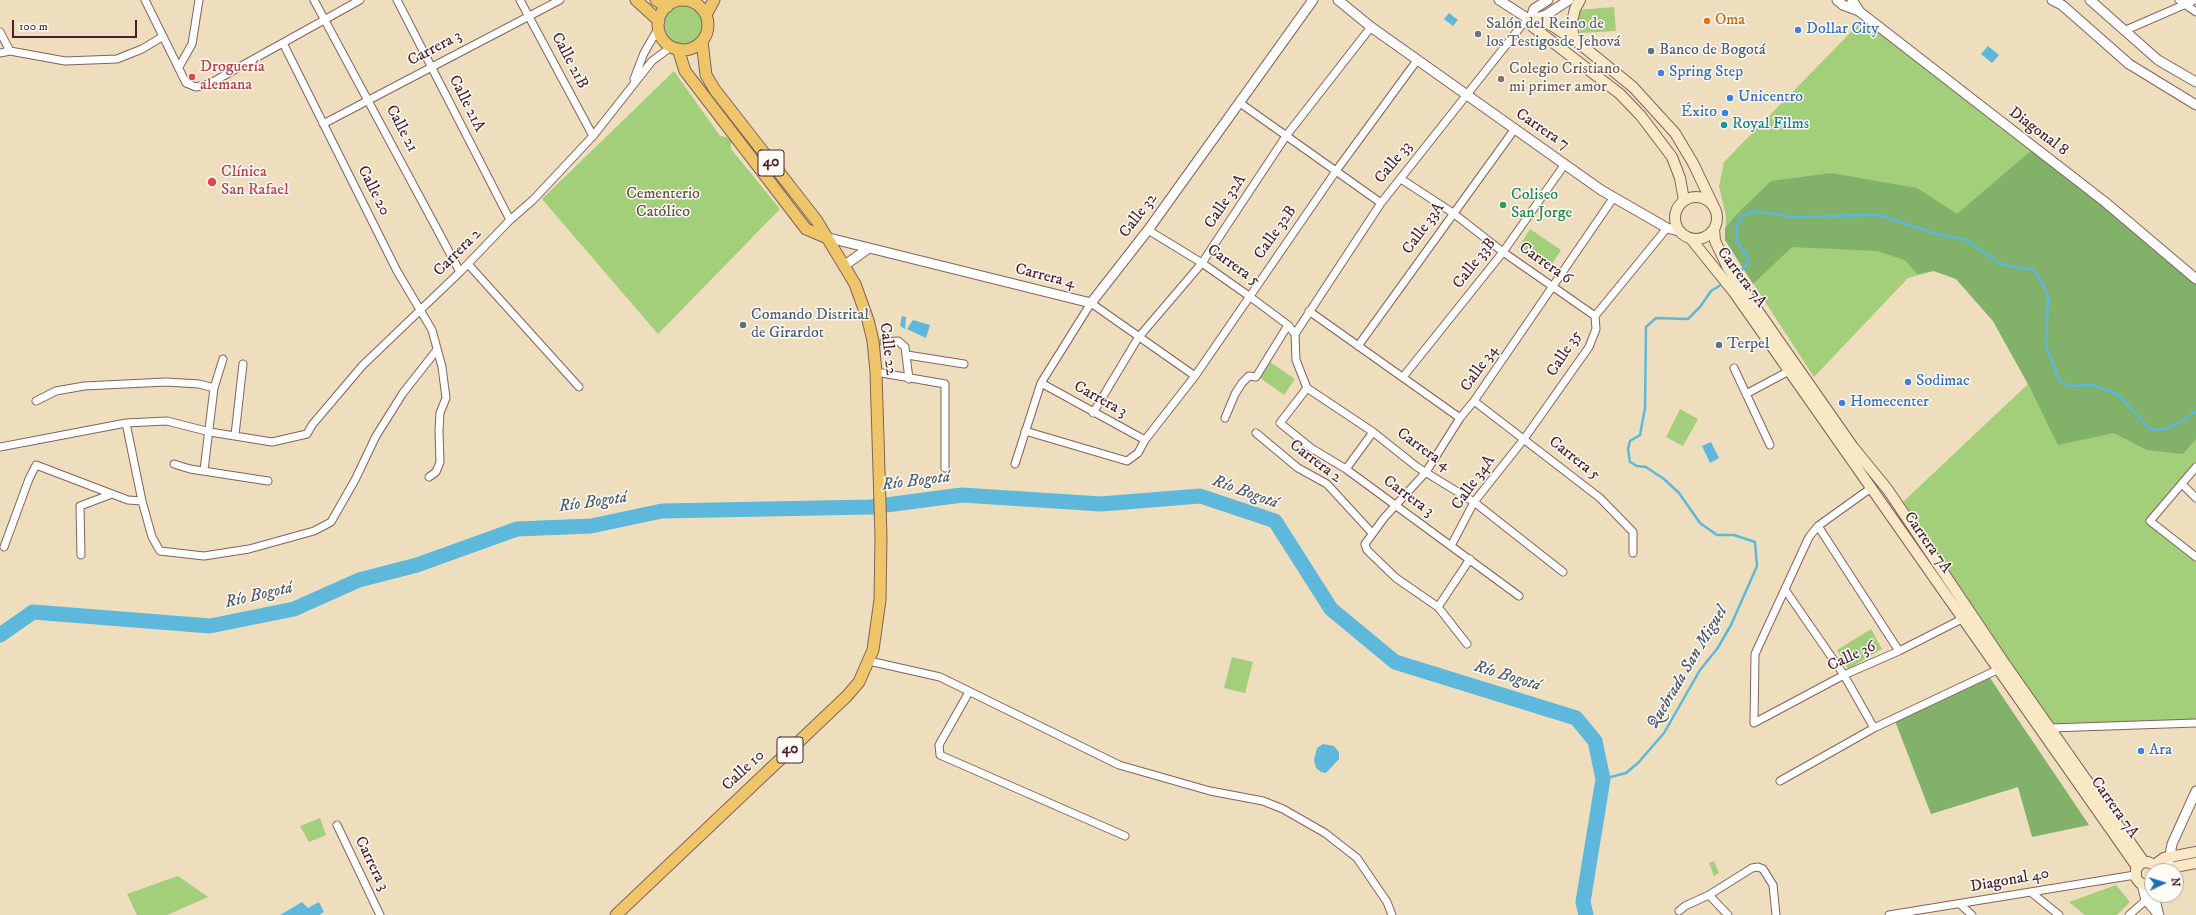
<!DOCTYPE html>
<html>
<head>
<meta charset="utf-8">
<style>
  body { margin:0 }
  #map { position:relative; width:2196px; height:915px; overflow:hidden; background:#eedebd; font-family:"IM FELL DW Pica",serif }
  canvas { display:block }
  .north { position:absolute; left:2144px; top:863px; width:40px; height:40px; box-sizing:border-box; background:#fdfcf7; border:1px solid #b5a4a5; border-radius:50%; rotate:86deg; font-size:11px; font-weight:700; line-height:16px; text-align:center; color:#4a1f2b }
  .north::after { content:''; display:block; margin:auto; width:14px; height:18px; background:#1f6fb2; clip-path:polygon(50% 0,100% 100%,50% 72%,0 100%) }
  .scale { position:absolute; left:12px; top:20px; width:125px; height:18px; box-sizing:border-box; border:2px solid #4a1f2b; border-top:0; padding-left:5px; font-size:12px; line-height:14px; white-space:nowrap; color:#4a1f2b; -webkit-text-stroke:3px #fdfcf7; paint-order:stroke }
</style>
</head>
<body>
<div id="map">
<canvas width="2196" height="915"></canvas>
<div class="north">N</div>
<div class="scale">100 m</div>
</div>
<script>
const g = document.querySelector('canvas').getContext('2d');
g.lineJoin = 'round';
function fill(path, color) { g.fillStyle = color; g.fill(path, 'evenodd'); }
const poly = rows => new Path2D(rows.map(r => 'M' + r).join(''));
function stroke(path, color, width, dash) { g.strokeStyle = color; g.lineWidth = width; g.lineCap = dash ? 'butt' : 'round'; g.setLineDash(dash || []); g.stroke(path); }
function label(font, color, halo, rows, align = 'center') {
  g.font = font + ' "IM FELL DW Pica",serif'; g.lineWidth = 3; g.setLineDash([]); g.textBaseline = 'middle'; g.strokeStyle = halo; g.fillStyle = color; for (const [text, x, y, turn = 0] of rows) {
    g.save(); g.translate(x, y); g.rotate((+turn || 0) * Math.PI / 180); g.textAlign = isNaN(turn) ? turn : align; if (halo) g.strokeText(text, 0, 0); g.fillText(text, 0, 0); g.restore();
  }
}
const green = poly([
  '663 25a20 20 0 1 1 40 0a20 20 0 1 1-40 0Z',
  [1614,7,1616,31,1580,33,1578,10],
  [1871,16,2196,279,2196,467,2150,521,2196,557,2196,722,2052,726,1903,502,2028,384,1993,321,1956,279,1934,271,1908,278,1814,377,1725,240,1726,216,1719,186,1724,162,1857,26],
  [674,71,720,136,726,137,731,140,731,149,780,209,658,334,542,199],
  [1530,229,1561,250,1549,269,1518,248],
  [1270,362,1295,379,1284,395,1259,377],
  [1680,409,1698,419,1683,446,1666,437],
  [1871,629,1882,649,1848,669,1837,650],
  [1232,657,1253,662,1245,693,1224,688],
  [320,818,326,835,309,842,300,826],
  [1714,861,1719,873,1714,876,1709,863],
  [178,876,208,897,167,915,137,915,127,894],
  [2116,885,2130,902,2117,915,2085,915,2069,902]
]);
const forest = poly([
  [2032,150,2196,280,2196,439,2183,454,2147,450,2114,433,2058,445,2028,384,1993,321,1956,279,1934,271,1917,274,1905,260,1877,251,1792,247,1753,284,1725,240,1725,228,1737,214,1771,181,1832,173,1881,182,1917,188,1957,214],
  [1990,678,2089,825,2032,837,2018,787,1931,814,1895,721]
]);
const water = poly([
  [1449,13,1458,20,1453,26,1444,19],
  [1988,46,1999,55,1992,63,1981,54],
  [902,316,906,317,905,329,900,326],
  [913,320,930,325,926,338,907,329],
  [1711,442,1719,458,1710,463,1702,446],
  [1323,744,1334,746,1339,752,1339,759,1326,773,1321,772,1316,768,1314,760,1317,748],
  [302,902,308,908,319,902,324,912,319,915,280,915]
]);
const stream = poly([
  [1736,275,1748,264,1747,257,1737,241,1736,229,1740,217,1753,211,1792,217,1878,215,1941,235,1966,240,2001,264,2033,270,2042,282,2048,297,2046,346,2060,382,2071,386,2093,385,2117,394,2150,429,2163,430,2181,422,2196,411],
  [1603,779,1626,773,1638,763,1664,733,1700,670,1717,649,1731,625,1757,566,1755,542,1734,535,1717,535,1700,523,1679,493,1664,479,1646,467,1637,466,1630,462,1628,449,1630,441,1640,435,1645,408,1646,327,1656,318,1688,319,1700,307,1711,291,1724,283]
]);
const river = poly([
  [0,635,33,612,210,626,294,609,359,580,417,565,517,529,591,526,662,511,871,507,962,495,1101,504,1200,496,1275,521,1331,609,1395,662,1576,718,1595,741,1603,779,1583,902,1586,915]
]);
const minor = poly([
  [145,0,186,83,196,87,209,84,360,0],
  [314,0,460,272],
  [397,0,510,220],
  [520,0,593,136],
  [2179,0,2196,12],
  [2126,30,2195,0],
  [0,32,10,51],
  [283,43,397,271,432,330,442,367,446,398,440,413,439,430,440,462,436,472,429,477],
  [0,53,10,51,65,61,117,59,142,49,162,37],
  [179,67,192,44,199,0],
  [634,79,644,53,659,27],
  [1240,103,1381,203],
  [323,124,560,0],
  [1401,179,1453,213,1503,252,1595,316],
  [1148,230,1202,263,1249,296,1288,325,1295,334],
  [468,264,579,387],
  [1309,311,1460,418],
  [1295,334,1381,203,1522,25,1530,20],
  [1295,334,1296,360,1307,388,1373,432,1417,467,1474,502,1563,572],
  [884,342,898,341,905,347,909,379],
  [1358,346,1514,130],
  [907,355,964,364],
  [1734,368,1770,445],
  [876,372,945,384,945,468],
  [1403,377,1503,252,1565,164],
  [1041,383,1145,440],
  [1307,388,1280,423,1311,448,1346,469,1519,596],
  [1746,394,1789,371],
  [36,401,56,391,84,386,166,382,199,384,214,388],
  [1474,401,1600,498,1633,532,1633,553],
  [1093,413,1138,338,1202,263,1286,136,1371,27],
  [1225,418,1235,394,1242,383,1249,376,1256,377,1288,325],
  [126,423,142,501,152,537,160,551,204,556,249,549,314,531,331,522,355,480,376,436,403,393,436,351],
  [1025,431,1127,461,1138,453,1145,440,1195,376,1336,171,1418,59],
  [1256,433,1298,468,1327,484,1372,533],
  [235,435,243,364],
  [0,447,126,423,167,421,210,432,272,442,307,434,312,425,362,366,460,272,510,220,533,200,593,136,652,61,671,47],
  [174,464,190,469,268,481],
  [1015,464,1041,383,1091,303,1195,376],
  [2196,467,2150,521,2196,557],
  [1346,469,1373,432],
  [204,470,214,388,223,359],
  [2182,484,2196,498],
  [1871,488,1818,526,1809,537,1755,654,1754,723,1844,675,1899,651,1962,619],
  [1818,526,1899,651],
  [1451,546,1474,502,1524,439,1589,347,1596,329,1595,316,1667,228],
  [4,547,29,479,36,465,112,494],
  [81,555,80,506,112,494,128,500,142,501],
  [1786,591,1844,675,1874,728],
  [1438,607,1470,559],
  [1467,644,1438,607,1396,578,1367,550,1365,544,1384,518,1426,472,1460,418,1474,401,1614,197],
  [869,661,940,677,1119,765,1210,791,1263,801,1283,809,1325,833,1357,858,1387,902,1392,915],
  [969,692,939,745,940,755,1125,836],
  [2050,728,2196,723],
  [1780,781,1874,728,1997,670],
  [337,825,380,915],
  [2032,893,2059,915],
  [1709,895,1728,915],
  [1961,905,1972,915],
  [1679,911,1685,906,1709,895,1752,868,1758,867,1763,869,1773,885,1776,915],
  [1889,915,2135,875],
  [2129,915,2146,900]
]);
const tertiary = poly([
  [1338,0,1371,27,1601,190,1667,228,1679,231],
  [1499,0,1530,20],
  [1837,0,1843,5,1859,11],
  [1852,0,1860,12,2105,202,2196,279],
  [2052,0,2062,5,2129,64,2196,105],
  [2090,0,2158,60,2196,82],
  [1533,19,1546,15,1569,0],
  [1530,20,1534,9,1548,0],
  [825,237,1091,303,1148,230,1313,0],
  [845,265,869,248],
  [2167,871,2172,844,2196,791],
  [2142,884,2146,900,2159,915],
  [2154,895,2158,912]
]);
const secondary = poly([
  [1579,41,1573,35,1572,22,1575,9,1580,0],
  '1675 218a21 21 0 1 1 42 0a21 21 0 1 1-42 0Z',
  [1684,200,1680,178,1672,157,1641,116,1620,94,1533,27,1530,20,1545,21,1580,44,1633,87,1675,133,1693,163,1714,207],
  [1714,229,1715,241,1728,268,1853,447,1888,490,2005,664,2144,862],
  [1691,239,1733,291,2137,867],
  [2154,865,2164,858,2196,852],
  [2166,871,2175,867,2196,863],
  [2152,883,2146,885,2140,883,2136,878,2136,869,2141,863,2148,862,2154,865,2157,871]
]);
const primary = poly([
  [636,0,659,21],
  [656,0,667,7],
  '658 25a25 25 0 1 1 50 0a25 25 0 1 1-50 0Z',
  [706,15,714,0],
  [678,49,685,71,806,229,825,237],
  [616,915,847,696,859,682,873,650,880,600,881,537,876,372,873,341,868,320,855,284,817,221,715,90,706,75,702,41]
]);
const markers = [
  [1707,21,4,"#e8710a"],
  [1798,30,4,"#3f7fe0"],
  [1478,34,4,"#6b7280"],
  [1651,51,4,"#5c6f8a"],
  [1661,73,4,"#3f7fe0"],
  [192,77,4,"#e0444e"],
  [1501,79,4,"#8d6e63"],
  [1730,98,4,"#3f7fe0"],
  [1725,113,4,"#3f7fe0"],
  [1724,125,4,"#0f9aa8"],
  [212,182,5,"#e0444e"],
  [1503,205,4,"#2e9e5b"],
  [743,325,4,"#5c6f8a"],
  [1719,345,4,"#5c6f8a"],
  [1908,382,4,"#3f7fe0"],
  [1842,403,4,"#3f7fe0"],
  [2141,751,4,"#3f7fe0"]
];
const shields = [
  [771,163,26],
  [790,750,26]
];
const shieldNames = [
  ["40",771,163],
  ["40",790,750]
];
const foodNames = [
  ["Oma",1715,21]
];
const worshipNames = [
  ["Salón del Reino de",1486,25],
  ["los Testigosde Jehová",1486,43]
];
const shopNames = [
  ["Dollar City",1806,30],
  ["Spring Step",1669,73],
  ["Unicentro",1738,98],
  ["Éxito",1717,113,"right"],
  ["Sodimac",1916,382],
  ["Homecenter",1850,403],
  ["Ara",2149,751]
];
const streetNames = [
  ["Carrera 3",435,49,-28],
  ["Calle 21B",569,61,62],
  ["Calle 21A",466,104,63],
  ["Calle 21",401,129,62],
  ["Carrera 7",1542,130,34],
  ["Diagonal 8",2038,132,37],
  ["Calle 33",1394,163,-51],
  ["Calle 20",373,191,63],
  ["Calle 32A",1226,202,-56],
  ["Calle 32",1139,216,-53],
  ["Calle 33A",1424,229,-54],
  ["Calle 32B",1276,233,-55],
  ["Carrera 2",458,253,-45],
  ["Calle 33B",1475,264,-52],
  ["Carrera 6",1545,264,35],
  ["Carrera 5",1233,266,35],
  ["Carrera 4",1045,277,14],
  ["Carrera 7A",1741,278,53],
  ["Calle 22",887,349,83],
  ["Calle 35",1565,354,-57],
  ["Calle 34",1480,369,-55],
  ["Carrera 3",1100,400,29],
  ["Carrera 4",1423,450,36],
  ["Carrera 5",1574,459,38],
  ["Carrera 2",1315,462,37],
  ["Calle 34A",1474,483,-55],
  ["Carrera 3",1408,497,36],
  ["Carrera 7A",1927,543,55],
  ["Calle 36",1852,657,-25],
  ["Calle 10",744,771,-43],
  ["Carrera 7A",2114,808,55],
  ["Carrera 3",371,864,64],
  ["Diagonal 40",2010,881,-10]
];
const serviceNames = [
  ["Banco de Bogotá",1659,51],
  ["Comando Distrital",751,316],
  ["de Girardot",751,334],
  ["Terpel",1727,345]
];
const healthNames = [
  ["Droguería",200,68],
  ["alemana",200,86],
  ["Clínica",221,173],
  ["San Rafael",221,191]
];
const educationNames = [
  ["Colegio Cristiano",1509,70],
  ["mi primer amor",1509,88]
];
const cultureNames = [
  ["Royal Films",1732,125]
];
const parkNames = [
  ["Cementerio",663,195],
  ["Católico",663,213]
];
const leisureNames = [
  ["Coliseo",1511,196],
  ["San Jorge",1511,214]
];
const waterNames = [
  ["Río Bogotá",916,482,-7],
  ["Río Bogotá",1245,493,20],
  ["Río Bogotá",593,503,-8],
  ["Río Bogotá",259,596,-13],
  ["Quebrada San Miguel",1688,668,-59],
  ["Río Bogotá",1507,677,17]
];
fill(green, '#a3ce7a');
fill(forest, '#82b16a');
fill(water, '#5db8db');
stroke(stream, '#5db8db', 2.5);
stroke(river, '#5db8db', 15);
stroke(minor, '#83625e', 9);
stroke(tertiary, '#83625e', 11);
stroke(secondary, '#83625e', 12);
stroke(primary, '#83625e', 13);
stroke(minor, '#fff', 7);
stroke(tertiary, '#fff', 9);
stroke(secondary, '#f8e8c3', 10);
stroke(primary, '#eec569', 11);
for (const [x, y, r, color] of markers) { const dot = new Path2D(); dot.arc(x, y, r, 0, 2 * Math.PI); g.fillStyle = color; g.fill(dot); stroke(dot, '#fdfcf7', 1.5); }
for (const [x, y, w] of shields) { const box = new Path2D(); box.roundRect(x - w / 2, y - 13, w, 26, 3); g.fillStyle = '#fdfcf7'; g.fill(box); stroke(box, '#4a1f2b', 1); }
label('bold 15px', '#4a1f2b', null, shieldNames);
label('16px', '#c56008', '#fdfcf7', foodNames, 'left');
label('16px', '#5b616d', '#fdfcf7', worshipNames, 'left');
label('16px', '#366cbe', '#fdfcf7', shopNames, 'left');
label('16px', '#4a1f2b', '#fdfcf7', streetNames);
label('16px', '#4e5e75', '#fdfcf7', serviceNames, 'left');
label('16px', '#be3a42', '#fdfcf7', healthNames, 'left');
label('16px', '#785e54', '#fdfcf7', educationNames, 'left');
label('16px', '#0d838f', '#fdfcf7', cultureNames, 'left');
label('16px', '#655443', '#fdfcf7', parkNames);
label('16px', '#27864d', '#fdfcf7', leisureNames, 'left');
label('italic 17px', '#525c71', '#fdfcf7', waterNames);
</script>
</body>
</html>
